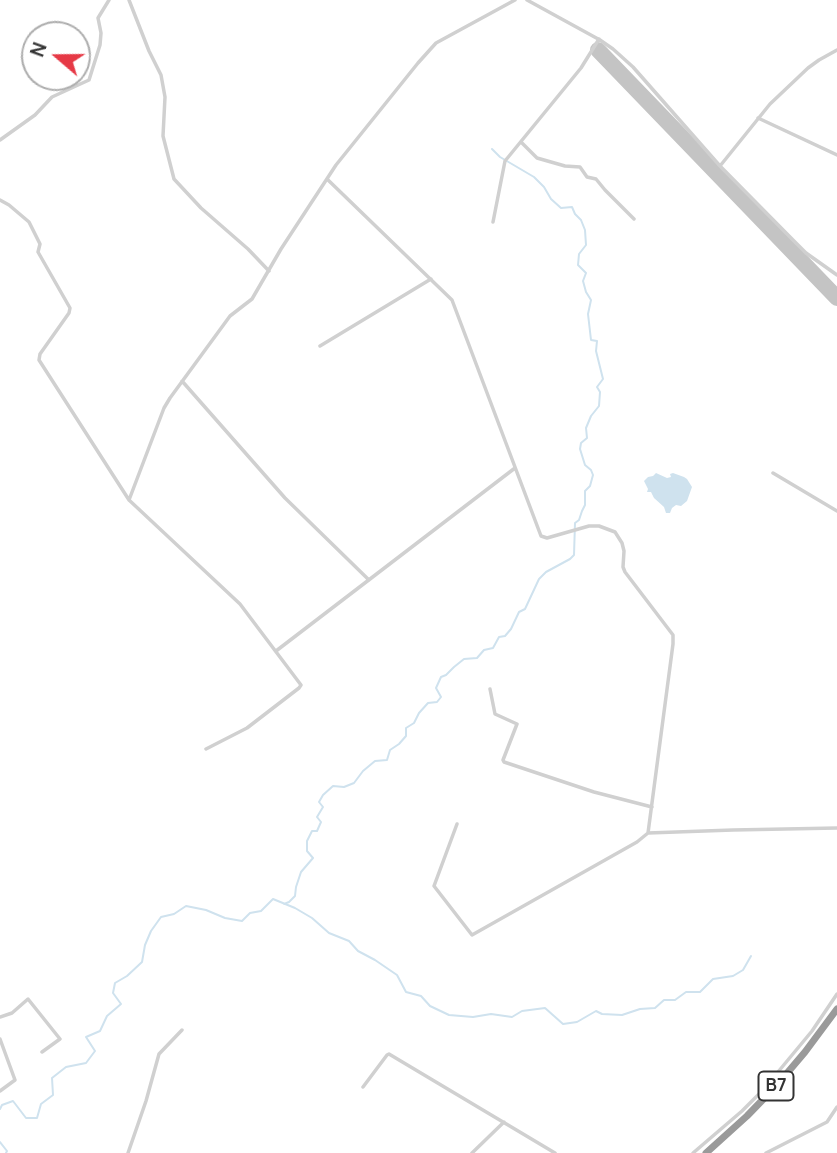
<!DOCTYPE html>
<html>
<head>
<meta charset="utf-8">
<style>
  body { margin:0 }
  #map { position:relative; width:837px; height:1153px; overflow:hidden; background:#fff; font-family:Manrope,sans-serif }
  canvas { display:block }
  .north { position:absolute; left:21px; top:21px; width:70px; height:70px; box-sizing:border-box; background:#fff; border:2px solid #adadad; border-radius:50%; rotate:290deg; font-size:19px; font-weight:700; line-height:28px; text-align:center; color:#333 }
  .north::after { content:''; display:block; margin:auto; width:24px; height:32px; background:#e63946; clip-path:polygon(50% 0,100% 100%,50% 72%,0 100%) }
</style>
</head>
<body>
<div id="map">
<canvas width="837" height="1153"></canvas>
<div class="north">N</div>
</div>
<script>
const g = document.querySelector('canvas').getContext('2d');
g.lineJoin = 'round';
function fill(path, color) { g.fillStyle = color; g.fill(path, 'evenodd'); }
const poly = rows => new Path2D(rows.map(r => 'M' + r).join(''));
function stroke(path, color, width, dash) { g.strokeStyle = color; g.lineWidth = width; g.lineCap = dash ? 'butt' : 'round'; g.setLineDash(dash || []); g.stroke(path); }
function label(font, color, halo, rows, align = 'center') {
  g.font = font + ' Manrope,sans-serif'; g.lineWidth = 7; g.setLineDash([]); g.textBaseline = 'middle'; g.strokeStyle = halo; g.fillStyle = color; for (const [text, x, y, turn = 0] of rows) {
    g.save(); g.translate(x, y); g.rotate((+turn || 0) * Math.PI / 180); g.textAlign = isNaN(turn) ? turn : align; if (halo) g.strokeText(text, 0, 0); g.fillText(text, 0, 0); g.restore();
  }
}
const water = poly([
  [656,473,667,478,671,477,670,474,673,473,684,477,687,479,692,487,687,501,681,506,676,505,672,508,670,513,666,513,664,507,654,498,651,492,647,492,648,489,644,481,648,477,653,476]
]);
const stream = poly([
  [284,904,289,902,295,896,296,887,301,872,313,858,307,851,307,841,312,831,317,831,321,822,317,817,323,807,319,802,323,795,333,786,344,787,354,783,363,771,375,761,387,760,390,750,399,744,406,736,406,728,414,723,419,713,428,703,437,702,441,697,436,688,441,677,446,675,454,667,464,659,477,658,484,650,493,648,499,637,505,636,511,629,519,612,525,609,539,579,546,572,570,559,574,555,575,523,579,520,582,511,585,505,585,491,590,486,593,475,591,470,585,465,580,449,581,443,587,438,586,428,591,416,599,406,600,392,597,387,603,379,596,351,597,341,591,340,588,314,591,300,586,292,583,281,586,273,578,265,579,254,586,245,585,230,581,220,575,214,572,207,561,208,551,199,544,187,534,177,500,157,492,149],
  [0,1109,2,1105,13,1101,26,1118,37,1118,41,1104,53,1095,52,1078,66,1067,86,1063,95,1051,86,1037,100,1031,107,1016,121,1004,113,993,115,983,127,976,142,962,145,945,151,931,161,917,174,914,186,906,206,910,225,918,242,921,250,913,261,911,273,899,295,908,312,918,329,933,349,941,358,951,375,960,397,975,406,992,421,996,430,1006,449,1015,473,1017,491,1014,512,1017,522,1011,545,1008,563,1024,577,1022,596,1011,602,1014,622,1015,640,1009,655,1008,664,1000,675,1000,686,992,700,992,713,979,733,976,743,970,751,956],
  [0,1142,7,1151,6,1153]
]);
const runway = poly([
  [598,50,837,298]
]);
const minor = poly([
  [129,0,149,51,161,75,165,97,163,136,174,179,201,208,248,249,269,271],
  [527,0,600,40,613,49,633,67,720,166,793,240,806,253,837,275],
  [758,118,837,155],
  [0,140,35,115,52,97,89,80,100,45,101,33,98,18,109,0],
  [521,142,537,158,565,166,580,167,587,177,596,179,605,190,634,219],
  [720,166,770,104,808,68,819,60,837,50],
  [327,179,452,300,541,536,547,538,589,526,599,526,615,532,622,543,624,551,623,567,625,572,673,635,673,644,648,833],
  [0,200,9,205,29,222,40,244,38,252,70,308,69,313,40,354,39,360,129,500],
  [493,222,505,161,581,68,599,39],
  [320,346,431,279],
  [182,381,285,498,369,580],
  [773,473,837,511],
  [276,651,515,468],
  [490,689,495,714,517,724,503,760,504,762,594,792,652,807],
  [206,749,247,728,299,688,301,685,240,604,129,500,164,408,170,398,230,316,252,299,281,249,336,165,418,63,436,43,515,0],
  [457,824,434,886,472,935,637,842,648,833,733,830,837,828],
  [0,1017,12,1013,28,999,60,1039,42,1052],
  [0,1039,15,1080,0,1091],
  [363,1087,387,1055,389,1054,555,1153],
  [128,1153,146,1101,159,1054,182,1030],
  [472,1153,504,1122],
  [693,1153,742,1111,763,1090,812,1031,837,994],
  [766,1153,827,1122,837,1107]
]);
const highway = poly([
  [706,1153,747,1116,777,1085,805,1052,837,1009]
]);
const shields = [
  [776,1086,35]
];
const shieldNames = [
  ["B7",776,1086]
];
fill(water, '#cfe2ee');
stroke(stream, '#cfe2ee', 2);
stroke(runway, '#c4c4c4', 16);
stroke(minor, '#d0d0d0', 3.5);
stroke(highway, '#9a9a9a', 7);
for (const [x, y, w] of shields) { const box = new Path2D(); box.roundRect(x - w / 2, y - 14.5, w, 29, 5); g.fillStyle = '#fff'; g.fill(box); stroke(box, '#333', 2); }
label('bold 18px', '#333', null, shieldNames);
</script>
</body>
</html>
